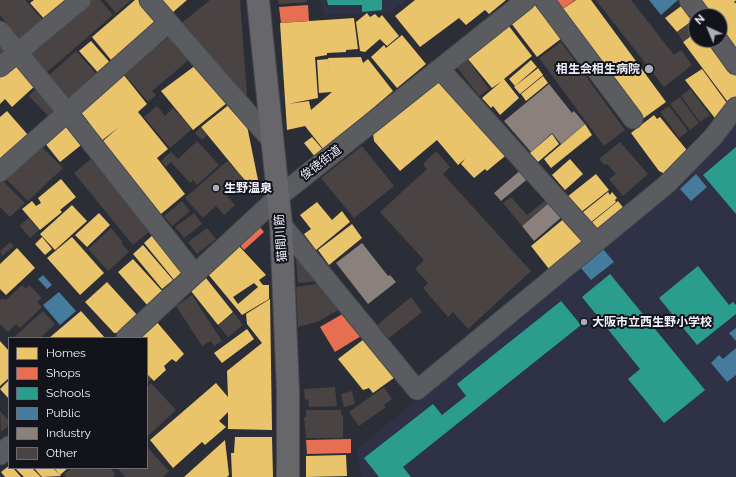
<!DOCTYPE html>
<html>
<head>
<meta charset="utf-8">
<style>
  body { margin:0 }
  #map { position:relative; width:736px; height:477px; overflow:hidden; background:#2c2e37; font-family:Raleway,sans-serif }
  canvas { display:block }
  .legend { position:absolute; left:8px; top:337px; width:140px; height:132px; box-sizing:border-box; background:#12131b; border:1px solid #6b6c75; margin:0; padding:5px 7px; list-style:none; font-size:12px; color:#f0f1fd }
  .legend li { display:flex; align-items:center; gap:8px; height:20px }
  .legend b { width:20px; border:1px solid #6b6c75 }
  .north { position:absolute; left:688px; top:8px; width:40px; height:40px; box-sizing:border-box; background:#12131b; border:1px solid #6b6c75; border-radius:50%; rotate:316deg; font-size:11px; font-weight:700; line-height:16px; text-align:center; color:#f0f1fd }
  .north::after { content:''; display:block; margin:auto; width:14px; height:18px; background:#abadb8; clip-path:polygon(50% 0,100% 100%,50% 72%,0 100%) }
</style>
</head>
<body>
<div id="map">
<canvas width="736" height="477"></canvas>
<ul class="legend">
<li><b style="height:11px;background:#e9c46a"></b>Homes</li>
<li><b style="height:11px;background:#e76f51"></b>Shops</li>
<li><b style="height:11px;background:#2a9d8f"></b>Schools</li>
<li><b style="height:11px;background:#457b9d"></b>Public</li>
<li><b style="height:11px;background:#8a817c"></b>Industry</li>
<li><b style="height:11px;background:#494343"></b>Other</li>
</ul>
<div class="north">N</div>
</div>
<script>
const g = document.querySelector('canvas').getContext('2d');
g.lineJoin = 'round';
function fill(path, color) { g.fillStyle = color; g.fill(path, 'evenodd'); }
const poly = rows => new Path2D(rows.map(r => 'M' + r).join(''));
function stroke(path, color, width, dash) { g.strokeStyle = color; g.lineWidth = width; g.lineCap = dash ? 'butt' : 'round'; g.setLineDash(dash || []); g.stroke(path); }
function label(font, color, halo, rows, align = 'center') {
  g.font = font + ' Raleway,"Noto Sans JP",sans-serif'; g.lineWidth = 4; g.setLineDash([]); g.textBaseline = 'middle'; g.strokeStyle = halo; g.fillStyle = color; for (const [text, x, y, turn = 0] of rows) {
    g.save(); g.translate(x, y); g.rotate((+turn || 0) * Math.PI / 180); g.textAlign = isNaN(turn) ? turn : align; if (halo) g.strokeText(text, 0, 0); g.fillText(text, 0, 0); g.restore();
  }
}
const built = poly([
  [320,0,407,0,389,13,324,15],
  [736,121,736,477,362,477,357,449,684,181,715,148]
]);
const homes = poly([
  [34,0,74,0,47,22,30,3],
  [135,0,145,0,165,24,116,66,92,37],
  [158,0,187,0,172,13],
  [415,0,506,0,489,14,485,10,466,25,459,18,420,47,395,16],
  [576,0,591,0,666,102,641,120,558,12],
  [697,0,736,0,734,3,736,3,736,52,720,30,720,16,709,16],
  [688,1,696,18,677,32,665,18],
  [530,3,535,3,562,38,537,57,508,19],
  [367,13,370,17,375,14,379,18,382,15,399,36,387,46,380,39,365,52,360,51,356,22],
  [354,18,358,49,346,50,346,52,327,53,327,55,315,57,318,98,288,104,309,101,311,110,332,92,319,93,317,60,328,59,329,76,328,58,361,57,363,63,368,59,393,91,324,150,305,126,287,130,280,23],
  [505,21,532,56,504,79,519,98,500,115,493,106,491,108,482,98,502,81,492,88,463,53],
  [696,32,696,40,717,40,736,66,736,106,733,109,683,42],
  [402,35,426,64,397,88,371,57,384,45,386,48],
  [91,41,113,66,101,76,79,51],
  [14,59,37,84,12,107,5,99,0,104,0,71],
  [531,60,537,67,515,86,509,79],
  [196,65,227,103,193,130,161,91],
  [538,68,543,75,520,94,514,87],
  [702,69,732,110,718,122,685,80],
  [123,74,147,104,138,112,168,149,157,158,185,194,161,214,103,141,119,127,100,142,89,130,92,127,80,111],
  [441,76,510,152,487,171,485,169,474,178,461,164,465,159,458,165,437,140,400,171,374,141,373,133,404,106,406,108],
  [543,76,548,83,526,101,521,94],
  [231,103,246,121,258,180,247,183,201,127],
  [7,111,28,135,0,160,0,117],
  [654,115,657,119,660,117,690,154,665,174,659,171,631,133],
  [69,122,85,142,60,162,44,142],
  [585,124,592,135,551,168,544,159],
  [552,134,559,144,538,162,530,153],
  [312,137,324,151,316,158,304,143],
  [570,159,583,174,565,190,552,175],
  [596,174,609,190,580,213,567,197],
  [61,179,76,197,60,210,62,212,40,230,22,209,32,201,36,206,41,203,38,198],
  [608,192,610,195,612,192,617,198,615,200,616,202,590,223,582,213],
  [618,201,625,210,597,234,590,224],
  [317,202,332,220,342,211,350,222,316,250,304,234,311,229,300,215],
  [72,205,87,221,55,250,40,234],
  [99,213,110,225,87,247,75,235],
  [566,217,585,239,549,269,531,246],
  [352,224,362,238,329,265,318,250],
  [156,232,183,273,175,281,144,243],
  [42,237,52,249,45,255,35,244],
  [72,237,104,273,80,295,47,258],
  [143,245,173,280,162,289,133,254],
  [238,245,266,275,259,280,263,285,269,285,269,299,242,315,208,274],
  [254,283,258,287,238,304,233,297],
  [17,248,35,268,6,295,0,289,0,264],
  [133,259,163,292,148,306,118,272],
  [206,278,233,312,218,325,191,291],
  [107,282,138,316,122,332,114,333,85,302],
  [270,299,272,430,228,429,228,412,219,421,226,427,205,445,202,442,173,468,150,440,216,383,228,397,227,371,262,343,247,324,246,314],
  [81,311,105,338,49,338,68,322],
  [156,321,184,354,176,362,172,359,164,366,166,370,154,381,147,374,147,338,138,338],
  [247,329,254,339,222,363,214,353],
  [368,336,398,375,373,393,369,388,363,390,338,359],
  [0,341,9,351,9,378,0,386],
  [9,380,9,399,0,389],
  [235,437,272,437,273,477,232,477,231,453,234,453],
  [225,440,229,475,227,477,184,477],
  [346,455,347,476,306,477,306,456],
  [9,466,9,468,13,468,21,477,5,477,1,472],
  [15,468,32,468,41,477,24,477],
  [34,468,53,468,61,476,42,477],
  [54,468,68,468,60,475]
]);
const shops = poly([
  [549,0,575,0,558,12],
  [308,5,309,21,281,23,279,7],
  [259,226,264,232,244,250,239,244],
  [346,312,361,336,335,352,320,327],
  [351,439,351,453,307,454,306,440]
]);
const schools = poly([
  [327,0,382,0,382,10,362,12,362,5,328,5],
  [736,147,736,214,703,175],
  [698,266,729,305,733,302,736,305,736,314,697,345,659,298],
  [610,274,705,390,664,423,628,379,640,369,582,297],
  [561,301,581,325,403,467,411,477,379,477,364,458,433,404,442,415,466,396,457,384]
]);
const public = poly([
  [649,0,678,0,661,15],
  [696,174,707,187,691,201,680,189],
  [603,249,614,262,591,280,581,268],
  [43,275,52,285,47,289,38,279],
  [59,292,76,311,60,325,43,305],
  [736,328,736,341,729,333],
  [736,348,736,375,727,382,711,363,719,355,723,359]
]);
const industry = poly([
  [549,84,572,113,574,111,585,124,561,144,552,133,531,152,504,121],
  [523,168,530,177,501,201,494,193],
  [552,200,564,215,534,241,522,226],
  [362,243,388,276,390,275,396,282,368,304,336,263]
]);
const building = poly([
  [0,0,25,0,43,20,21,40,0,15],
  [90,0,100,0,113,15,46,73,29,53],
  [105,0,131,0,116,13],
  [210,0,240,0,247,95,240,95,178,26],
  [278,0,306,0,307,2,279,4],
  [596,0,631,0,674,55,681,50,692,65,664,87],
  [696,18,696,32,683,42,677,32],
  [171,35,191,58,152,91,156,95,148,102,124,74],
  [561,42,625,130,604,146,539,58],
  [0,43,6,50,0,55],
  [76,51,98,76,70,101,48,76],
  [466,57,489,89,479,96,455,65],
  [37,87,60,111,51,119,29,96],
  [690,89,710,115,700,122,681,96],
  [680,97,699,123,690,130,670,104],
  [157,106,165,116,173,108,192,129,170,148,144,117],
  [669,106,688,131,679,138,660,112],
  [201,127,207,135,202,140,195,133],
  [197,141,219,165,197,185,193,180,190,183,171,162,166,167,161,161,171,152,178,159],
  [620,142,648,174,623,196,609,179,616,174,607,164,605,165,599,159],
  [41,146,63,168,28,201,6,179],
  [362,146,394,186,354,218,321,178],
  [436,151,450,167,443,174,531,271,468,329,453,312,448,317,423,288,428,283,415,269,424,260,380,212,427,169,423,164],
  [91,159,151,230,133,245,74,173],
  [227,161,245,180,227,196,235,205,224,215,216,206,203,218,185,198],
  [2,180,25,203,10,217,0,207,0,182],
  [511,197,527,215,547,199,550,202,522,226,503,203],
  [182,201,190,211,172,226,164,216],
  [194,213,202,224,184,238,175,227],
  [28,218,39,230,30,238,20,226],
  [111,228,123,242,121,243,129,252,108,271,88,249],
  [207,228,216,239,197,254,188,242],
  [10,242,14,246,2,256,0,251],
  [303,257,321,281,298,283,296,259],
  [322,283,340,309,317,322,298,327,296,287],
  [22,285,26,289,29,285,42,298,37,302,42,307,20,328,16,324,8,332,0,324,0,300,3,298,6,300],
  [192,295,222,341,214,346,211,341,202,346,176,306],
  [411,297,422,312,389,338,377,325],
  [43,311,55,324,40,338,13,338],
  [234,313,243,325,228,337,218,325],
  [147,374,151,379,147,383],
  [151,383,176,410,147,437,147,387],
  [335,387,337,406,309,407,308,399,305,400,304,389],
  [384,387,392,399,384,405,386,407,359,426,349,412],
  [352,391,355,404,344,407,341,394],
  [306,410,341,410,341,415,343,415,343,438,306,438,304,417,306,417],
  [0,411,9,421,9,425,1,432],
  [147,447,169,471,163,477,125,477,118,468,147,468],
  [72,468,110,468,115,474,113,477,66,477,64,474]
]);
const street = poly([
  [149,0,273,142],
  [544,0,633,119],
  [689,0,701,16],
  [0,31,68,113,195,274],
  [718,40,736,65],
  [0,67,81,0],
  [440,69,596,242],
  [0,172,168,23],
  [281,224,417,390,667,184,713,137,736,107],
  [126,338,277,198,526,0],
  [0,455,9,446]
]);
const secondary = poly([
  [258,0,281,224,288,391,288,477]
]);
const markers = [
  [649,69,5,"#abadb8"],
  [216,188,4,"#abadb8"],
  [584,322,4,"#abadb8"]
];
const poiNames = [
  ["相生会相生病院",640,69,"right"],
  ["生野温泉",224,188],
  ["大阪市立西生野小学校",592,322]
];
const streetNames = [
  ["俊徳街道",321,163,-38],
  ["猫間川筋",281,238,-94]
];
fill(built, '#2f3147');
fill(homes, '#e9c46a');
fill(shops, '#e76f51');
fill(schools, '#2a9d8f');
fill(public, '#457b9d');
fill(industry, '#8a817c');
fill(building, '#494343');
stroke(street, '#484a52', 21);
stroke(secondary, '#484a52', 24);
stroke(street, '#5b5c60', 19);
stroke(secondary, '#66666b', 22);
for (const [x, y, r, color] of markers) { const dot = new Path2D(); dot.arc(x, y, r, 0, 2 * Math.PI); g.fillStyle = color; g.fill(dot); stroke(dot, '#12131b', 1.5); }
label('bold 12px', '#f0f1fd', '#12131b', poiNames, 'left');
label('12px', '#f0f1fd', '#12131b', streetNames);
</script>
</body>
</html>
